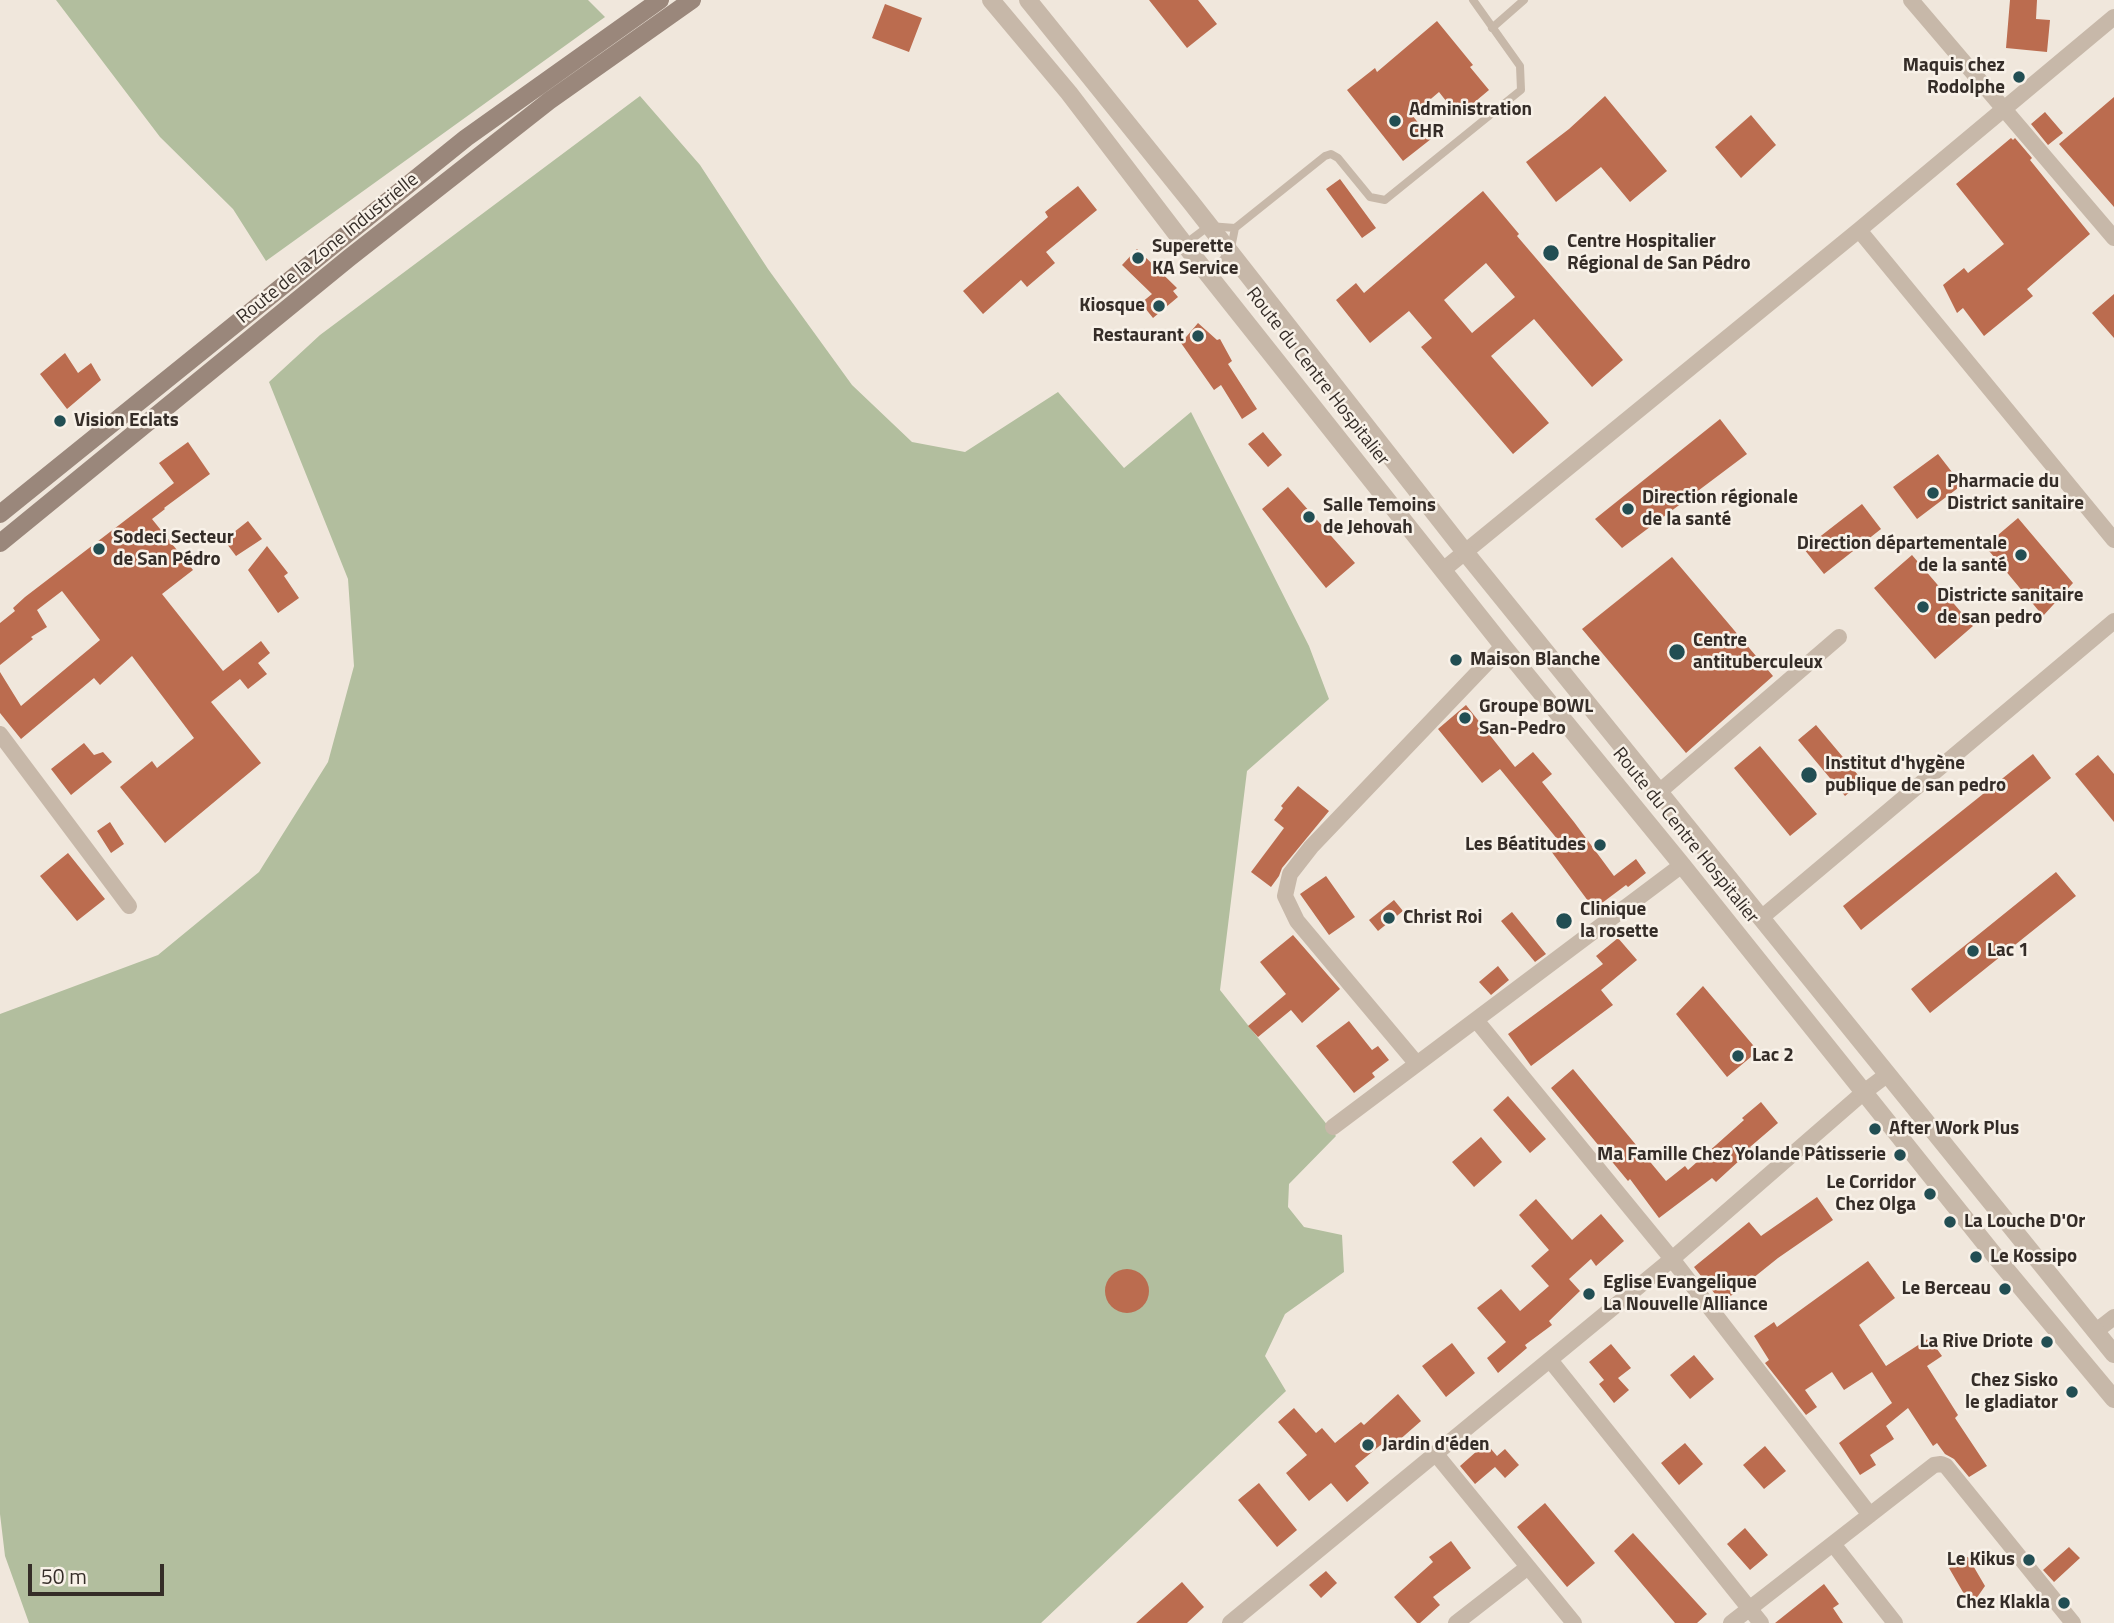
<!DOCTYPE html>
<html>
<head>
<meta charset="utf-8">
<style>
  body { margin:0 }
  #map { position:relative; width:2114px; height:1623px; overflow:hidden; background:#f0e7dc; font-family:"Titillium Web",sans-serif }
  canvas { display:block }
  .scale { position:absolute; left:28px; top:1564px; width:136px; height:32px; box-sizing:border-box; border:4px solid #352d28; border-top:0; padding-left:9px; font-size:21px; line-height:24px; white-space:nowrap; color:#352d28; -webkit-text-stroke:5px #f8f1e8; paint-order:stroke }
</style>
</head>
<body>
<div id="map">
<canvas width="2114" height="1623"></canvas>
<div class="scale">50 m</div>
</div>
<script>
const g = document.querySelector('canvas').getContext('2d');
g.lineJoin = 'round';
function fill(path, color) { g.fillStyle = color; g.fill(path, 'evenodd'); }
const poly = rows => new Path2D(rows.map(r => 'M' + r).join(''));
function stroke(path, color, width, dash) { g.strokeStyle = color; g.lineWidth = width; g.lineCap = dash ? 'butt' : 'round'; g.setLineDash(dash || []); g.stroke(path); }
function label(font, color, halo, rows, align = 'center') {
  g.font = font + ' "Titillium Web",sans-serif'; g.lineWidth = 5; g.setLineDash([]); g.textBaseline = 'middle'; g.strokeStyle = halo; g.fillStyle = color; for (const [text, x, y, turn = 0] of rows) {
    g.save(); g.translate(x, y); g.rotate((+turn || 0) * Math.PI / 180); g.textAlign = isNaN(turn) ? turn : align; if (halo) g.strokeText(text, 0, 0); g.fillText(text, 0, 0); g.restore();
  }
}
const green = poly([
  [56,0,588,0,605,17,266,261,233,209,160,137],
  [640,96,700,165,768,269,852,385,912,442,965,452,1058,392,1124,468,1191,412,1309,646,1329,699,1247,771,1220,990,1336,1136,1289,1184,1288,1207,1304,1227,1342,1235,1344,1272,1285,1314,1265,1356,1286,1391,1041,1623,29,1623,5,1556,0,1514,0,1014,158,955,259,872,328,762,354,666,348,579,269,382,320,335]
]);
const building = poly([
  [1149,0,1198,0,1217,24,1187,48],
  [2010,0,2037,0,2036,19,2050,20,2047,52,2006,48],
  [885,4,922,18,909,52,872,38],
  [1437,21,1473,65,1470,67,1489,90,1458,116,1439,92,1412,115,1431,139,1403,161,1347,90,1375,68,1377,72],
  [1605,96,1667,171,1630,202,1601,167,1556,202,1526,162,1569,129],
  [2114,97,2114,207,2059,144],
  [2045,112,2063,133,2048,145,2031,124],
  [1751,115,1776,145,1741,178,1715,147],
  [2011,138,2013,140,2015,138,2032,158,2030,160,2090,234,2027,289,2033,296,1984,336,1963,308,1957,313,1943,285,1964,268,1968,273,2004,244,1956,184],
  [1340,179,1376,228,1362,238,1326,189],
  [1078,186,1097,210,1046,252,1055,263,1027,287,1021,280,983,314,963,291,1048,217,1045,212],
  [1483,191,1519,234,1517,236,1623,360,1592,387,1534,319,1491,356,1549,423,1513,454,1421,347,1432,338,1409,311,1370,343,1336,300,1356,283,1364,293],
  [1486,263,1515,297,1472,333,1444,300],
  [1137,249,1177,288,1173,291,1178,297,1153,318,1141,303,1152,294,1122,265],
  [2114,294,2114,338,2092,313],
  [1198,323,1217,340,1220,339,1232,361,1228,364,1257,409,1242,419,1221,385,1214,390,1181,343],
  [65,353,78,373,91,363,101,380,67,409,40,374],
  [1720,419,1747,454,1622,548,1595,519],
  [1263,432,1282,455,1268,467,1248,444],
  [188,442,210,474,164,508,165,509,152,519,193,570,162,594,223,671,261,641,270,653,258,663,267,674,248,689,240,679,211,702,261,763,165,843,120,787,152,761,157,768,194,738,132,656,100,685,94,678,21,739,0,713,0,672,21,706,100,640,62,591,37,610,47,627,31,637,33,639,0,665,0,623,15,611,13,608,25,597,174,483,159,463],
  [1938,454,1962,485,1917,519,1893,487],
  [1288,487,1355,563,1326,588,1262,509],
  [1862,504,1881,529,1824,574,1804,549],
  [2018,518,2073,583,2043,616,1985,546],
  [248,521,262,539,236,556,224,540],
  [267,546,288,573,284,576,299,598,278,613,248,570],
  [1912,555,1973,626,1935,659,1874,588],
  [1672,557,1773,676,1686,753,1582,629],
  [1466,705,1515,767,1533,752,1552,774,1542,782,1574,822,1614,876,1636,859,1646,873,1628,887,1626,885,1594,909,1548,847,1558,840,1500,769,1482,783,1438,729],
  [1816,725,1863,781,1845,796,1798,740],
  [84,743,94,755,103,752,112,762,71,795,51,769],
  [1760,746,1817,814,1790,836,1734,768],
  [2033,754,2051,778,1861,930,1843,906],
  [2098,755,2114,774,2114,822,2075,774],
  [1298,786,1329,811,1282,868,1279,876,1271,887,1251,872,1284,828,1274,820,1283,808,1281,806],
  [110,822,124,844,111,853,97,831],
  [68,853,105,899,77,921,40,876],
  [2056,872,2076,896,1930,1013,1911,989],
  [1326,876,1355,917,1329,935,1300,894],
  [1394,900,1403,911,1378,931,1369,920],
  [1512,912,1546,954,1535,962,1501,921],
  [1293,935,1340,989,1302,1023,1291,1010,1258,1037,1248,1026,1286,994,1260,962],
  [1618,938,1637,960,1601,990,1613,1005,1531,1066,1508,1034,1603,964,1596,956],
  [1498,966,1509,980,1491,995,1479,982],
  [1703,986,1758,1051,1727,1077,1676,1014],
  [1349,1021,1372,1050,1378,1046,1389,1060,1372,1073,1375,1077,1354,1093,1316,1046],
  [1573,1069,1666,1181,1685,1166,1688,1170,1744,1120,1742,1118,1761,1102,1778,1123,1750,1147,1752,1149,1716,1182,1712,1178,1659,1218,1630,1179,1628,1181,1551,1088],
  [1508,1096,1546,1139,1530,1153,1493,1110],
  [1481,1137,1502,1162,1474,1187,1452,1162],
  [1817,1197,1833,1220,1778,1258,1722,1303,1694,1267,1749,1222,1761,1236],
  [1536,1199,1572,1240,1601,1214,1624,1241,1596,1266,1591,1259,1569,1279,1580,1291,1549,1321,1552,1325,1525,1345,1527,1348,1498,1373,1487,1358,1506,1342,1477,1308,1501,1289,1520,1311,1549,1286,1531,1266,1549,1250,1519,1215],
  [1868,1261,1895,1298,1859,1325,1886,1366,1929,1338,1942,1356,1927,1366,1958,1415,1955,1418,1987,1466,1969,1477,1954,1459,1945,1454,1937,1443,1933,1446,1908,1408,1886,1426,1894,1439,1870,1455,1876,1465,1860,1475,1839,1443,1892,1403,1872,1372,1844,1390,1832,1372,1805,1390,1817,1407,1806,1415,1765,1363,1769,1360,1754,1336,1774,1322,1777,1327],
  '1105 1291a22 22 0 1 1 44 0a22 22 0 1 1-44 0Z',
  [1452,1343,1475,1373,1446,1397,1422,1366],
  [1611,1344,1631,1368,1618,1378,1629,1390,1614,1403,1599,1384,1604,1380,1589,1362],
  [1694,1355,1714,1379,1690,1399,1670,1375],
  [1398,1394,1421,1421,1389,1449,1383,1443,1355,1466,1369,1483,1347,1502,1331,1483,1309,1501,1286,1473,1307,1455,1278,1422,1294,1408,1316,1433,1322,1428,1335,1443,1361,1422,1364,1425],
  [1486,1443,1497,1456,1505,1449,1519,1465,1505,1478,1495,1467,1475,1484,1460,1466],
  [1685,1443,1703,1464,1679,1485,1661,1463],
  [1765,1446,1786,1471,1764,1489,1743,1465],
  [1259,1483,1297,1530,1277,1547,1238,1500],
  [1545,1503,1595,1563,1567,1587,1517,1527],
  [1745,1528,1768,1555,1750,1570,1727,1544],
  [1633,1533,1707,1614,1697,1623,1675,1623,1614,1551],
  [1451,1541,1471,1568,1433,1597,1440,1605,1420,1623,1417,1623,1394,1597,1433,1562,1429,1557],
  [2069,1547,2080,1558,2054,1582,2043,1570],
  [1968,1557,1985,1586,1971,1606,1949,1568],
  [1326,1571,1337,1583,1321,1598,1309,1585],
  [1182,1582,1204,1607,1187,1623,1136,1623],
  [1824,1584,1839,1604,1833,1608,1843,1623,1775,1623]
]);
const service = poly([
  [1492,28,1524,0],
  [1185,244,1209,226,1235,228],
  [1208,274,1230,253,1235,228,1325,156,1331,154,1338,158,1370,197,1385,200,1521,90,1520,66,1473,0]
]);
const minor = poly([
  [1911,0,2114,238],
  [1859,230,2114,540],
  [1443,570,1859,230,2114,17],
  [0,734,129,906],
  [1659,792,1839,637],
  [1761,918,2114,621],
  [1476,1020,1672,1259,1870,1515],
  [1417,1064,1297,921,1285,896,1290,874,1311,847,1503,646],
  [1333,1127,1682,865],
  [2096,1331,2114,1317],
  [1550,1360,1761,1623],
  [1435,1453,1574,1623],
  [1833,1544,1895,1623],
  [1230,1623,1672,1259,1864,1092,1888,1074],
  [1456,1623,1528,1567],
  [1731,1623,1934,1465,1941,1464,1946,1466,2073,1623]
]);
const tertiary = poly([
  [991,0,1069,93,1195,258,1503,646,1682,865,1999,1261,2114,1399],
  [1028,0,1190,201,1465,552,2114,1354]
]);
const secondary = poly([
  [0,514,466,138,660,0],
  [0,543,349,258,549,101,692,0]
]);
const markers = [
  [2019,77,7,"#224e53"],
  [1395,121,7,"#224e53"],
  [1551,253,9,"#224e53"],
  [1138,258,7,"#224e53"],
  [1159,306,7,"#224e53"],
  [1198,336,7,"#224e53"],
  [60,421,7,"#224e53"],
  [1933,493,7,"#224e53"],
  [1628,509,7,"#224e53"],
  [1309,517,7,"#224e53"],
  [99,549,7,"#224e53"],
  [2021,555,7,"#224e53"],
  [1923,607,7,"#224e53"],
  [1677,652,9,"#224e53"],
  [1456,660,7,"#224e53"],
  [1465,718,7,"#224e53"],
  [1809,775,9,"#224e53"],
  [1600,845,7,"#224e53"],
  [1389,918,7,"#224e53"],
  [1564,921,9,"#224e53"],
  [1973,951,7,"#224e53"],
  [1738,1056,7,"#224e53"],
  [1875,1129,7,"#224e53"],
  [1900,1155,7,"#224e53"],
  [1930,1194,7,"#224e53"],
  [1950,1222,7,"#224e53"],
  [1976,1257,7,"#224e53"],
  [2005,1289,7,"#224e53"],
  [1589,1294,7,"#224e53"],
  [2047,1342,7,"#224e53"],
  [2072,1392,7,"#224e53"],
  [1368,1445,7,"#224e53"],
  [2029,1560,7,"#224e53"],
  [2064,1603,7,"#224e53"]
];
const poiNames = [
  ["Maquis chez",2005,66,"right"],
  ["Rodolphe",2005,88,"right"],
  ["Administration",1409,110],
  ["CHR",1409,132],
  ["Centre Hospitalier",1567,242],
  ["Régional de San Pédro",1567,264],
  ["Superette",1152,247],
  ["KA Service",1152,269],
  ["Kiosque",1145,306,"right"],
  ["Restaurant",1184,336,"right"],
  ["Vision Eclats",74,421],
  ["Pharmacie du",1947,482],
  ["District sanitaire",1947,504],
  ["Direction régionale",1642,498],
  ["de la santé",1642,520],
  ["Salle Temoins",1323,506],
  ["de Jehovah",1323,528],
  ["Sodeci Secteur",113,538],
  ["de San Pédro",113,560],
  ["Direction départementale",2007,544,"right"],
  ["de la santé",2007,566,"right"],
  ["Districte sanitaire",1937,596],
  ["de san pedro",1937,618],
  ["Centre",1693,641],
  ["antituberculeux",1693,663],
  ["Maison Blanche",1470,660],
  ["Groupe BOWL",1479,707],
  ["San-Pedro",1479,729],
  ["Institut d'hygène",1825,764],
  ["publique de san pedro",1825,786],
  ["Les Béatitudes",1586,845,"right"],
  ["Clinique",1580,910],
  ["la rosette",1580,932],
  ["Christ Roi",1403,918],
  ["Lac 1",1987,951],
  ["Lac 2",1752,1056],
  ["After Work Plus",1889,1129],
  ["Ma Famille Chez Yolande Pâtisserie",1886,1155,"right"],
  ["Le Corridor",1916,1183,"right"],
  ["Chez Olga",1916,1205,"right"],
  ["La Louche D'Or",1964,1222],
  ["Le Kossipo",1990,1257],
  ["Eglise Evangelique",1603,1283],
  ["La Nouvelle Alliance",1603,1305],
  ["Le Berceau",1991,1289,"right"],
  ["La Rive Driote",2033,1342,"right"],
  ["Chez Sisko",2058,1381,"right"],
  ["le gladiator",2058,1403,"right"],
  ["Jardin d'éden",1382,1445],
  ["Le Kikus",2015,1560,"right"],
  ["Chez Klakla",2050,1603,"right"]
];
const streetNames = [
  ["Route de la Zone Industrielle",328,249,-39],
  ["Route du Centre Hospitalier",1317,377,52],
  ["Route du Centre Hospitalier",1685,836,51]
];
fill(green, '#b2be9e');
fill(building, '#bb6c4f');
stroke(service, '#c7b8a9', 8);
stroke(minor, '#c7b8a9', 16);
stroke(tertiary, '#c7b8a9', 18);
stroke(secondary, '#9a877b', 18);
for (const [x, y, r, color] of markers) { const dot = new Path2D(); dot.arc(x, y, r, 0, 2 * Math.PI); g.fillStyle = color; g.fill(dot); stroke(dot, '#f8f1e8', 2.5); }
label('bold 19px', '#352d28', '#f8f1e8', poiNames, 'left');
label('19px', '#352d28', '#f8f1e8', streetNames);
</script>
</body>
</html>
